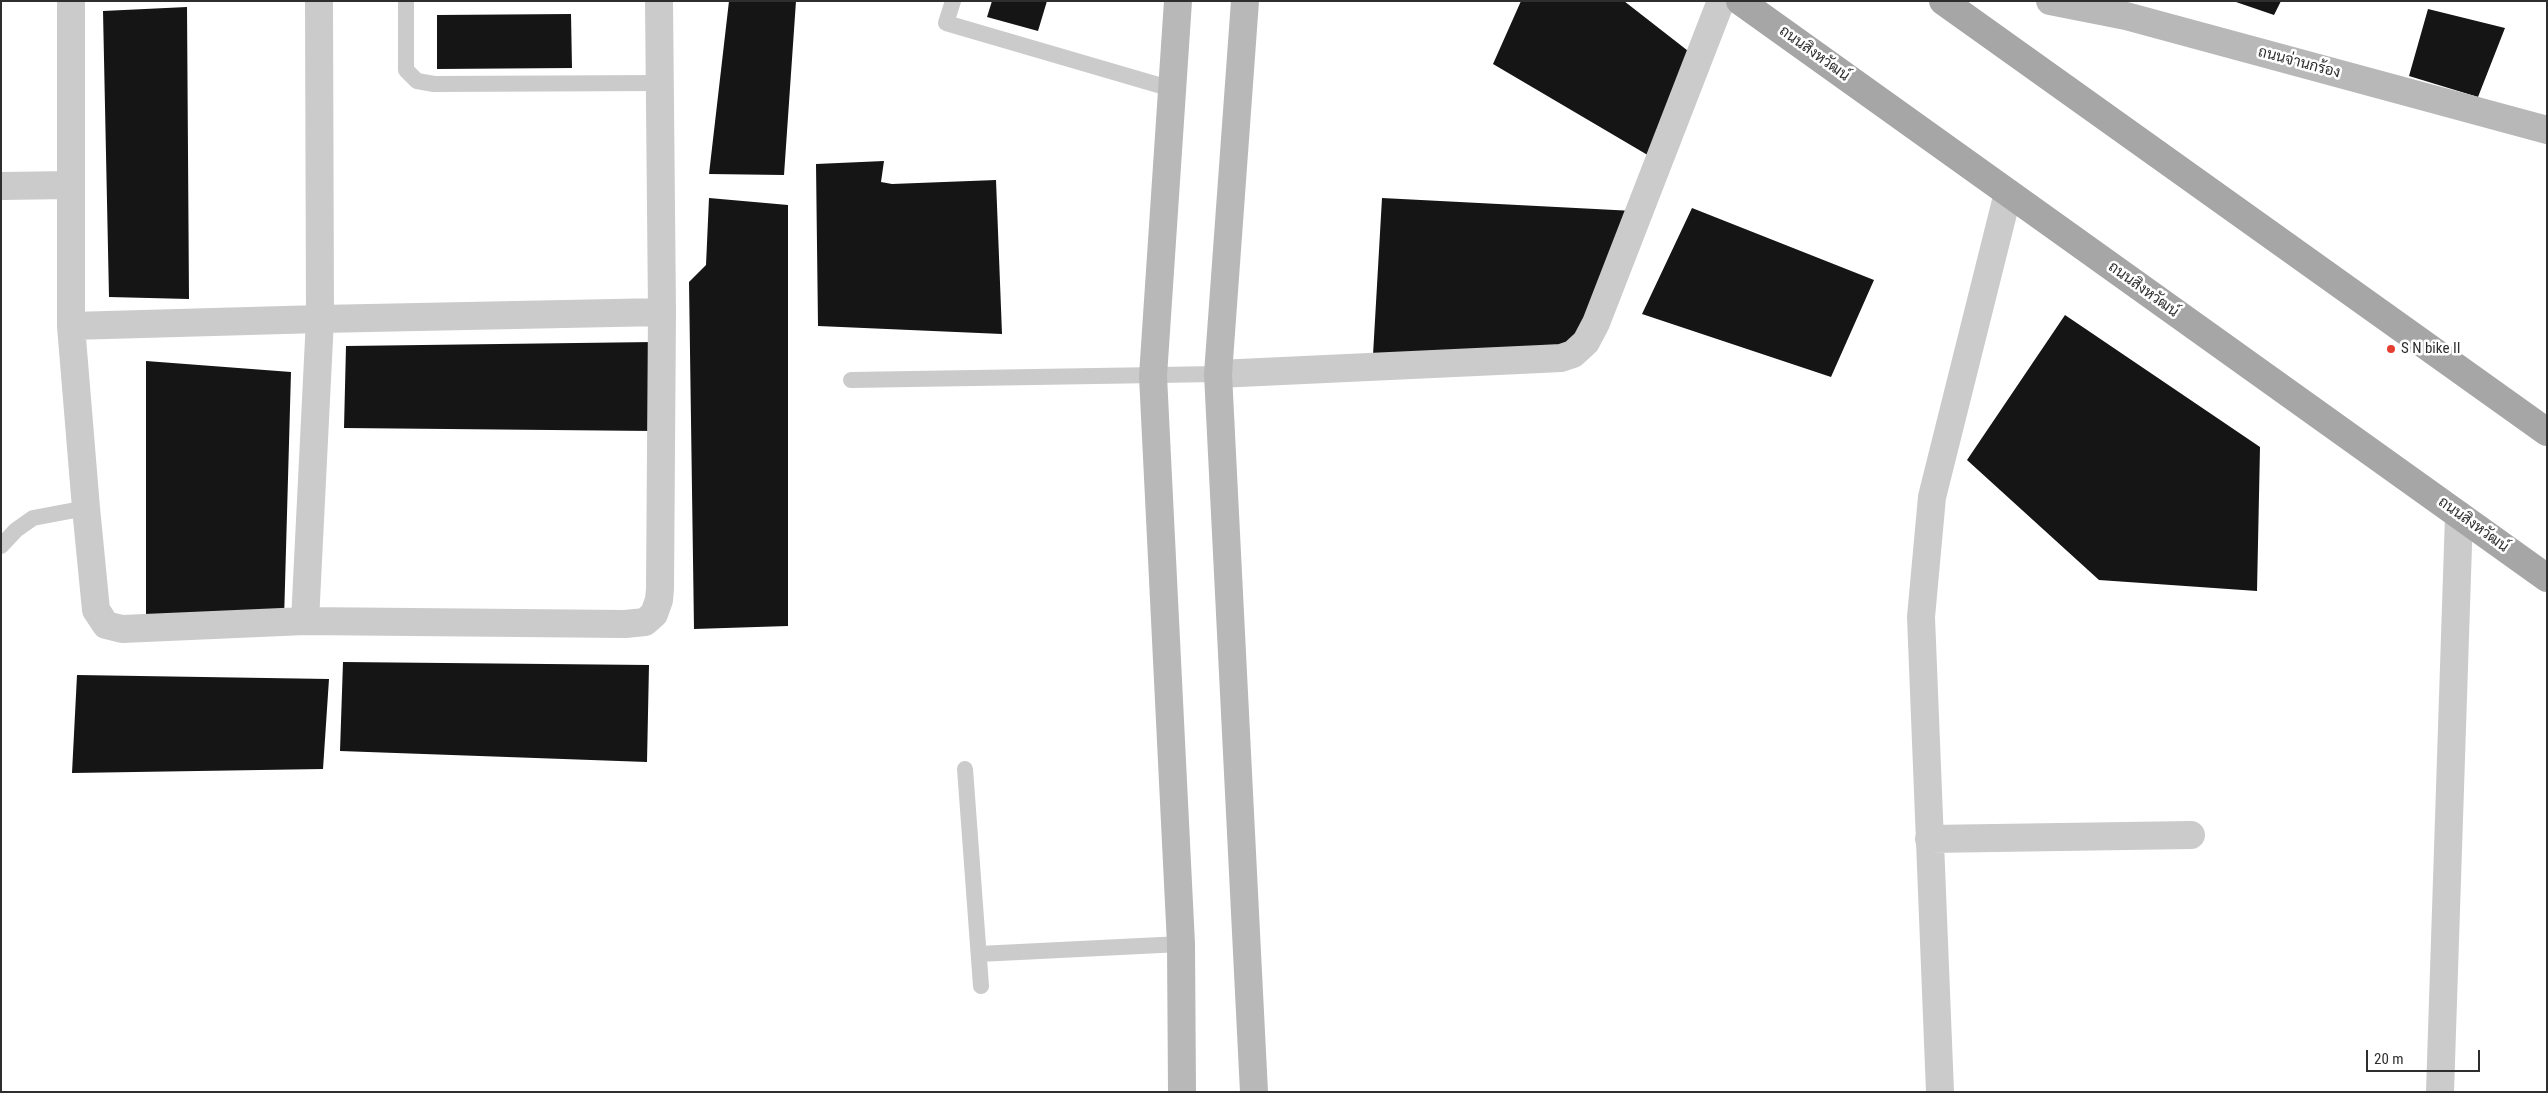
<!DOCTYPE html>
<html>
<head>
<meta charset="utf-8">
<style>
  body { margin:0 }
  #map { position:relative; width:2548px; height:1093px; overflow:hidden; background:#fff; font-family:"Roboto Condensed",sans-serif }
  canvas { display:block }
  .frame { position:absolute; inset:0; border:2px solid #2e2e2e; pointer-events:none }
  .scale { position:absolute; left:2366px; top:1050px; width:114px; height:22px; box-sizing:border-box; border:2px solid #2e2e2e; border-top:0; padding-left:6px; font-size:15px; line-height:18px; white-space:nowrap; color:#2e2e2e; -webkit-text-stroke:4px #fff; paint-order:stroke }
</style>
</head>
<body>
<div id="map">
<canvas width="2548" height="1093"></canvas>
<div class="frame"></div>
<div class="scale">20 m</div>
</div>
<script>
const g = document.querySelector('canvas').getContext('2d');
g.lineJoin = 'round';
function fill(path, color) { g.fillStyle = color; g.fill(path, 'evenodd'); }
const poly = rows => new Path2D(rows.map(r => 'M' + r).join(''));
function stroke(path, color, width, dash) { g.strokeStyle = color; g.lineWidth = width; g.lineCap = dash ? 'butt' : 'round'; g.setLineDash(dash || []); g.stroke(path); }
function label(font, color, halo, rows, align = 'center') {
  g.font = font + ' "Roboto Condensed",Sarabun,sans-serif'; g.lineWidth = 5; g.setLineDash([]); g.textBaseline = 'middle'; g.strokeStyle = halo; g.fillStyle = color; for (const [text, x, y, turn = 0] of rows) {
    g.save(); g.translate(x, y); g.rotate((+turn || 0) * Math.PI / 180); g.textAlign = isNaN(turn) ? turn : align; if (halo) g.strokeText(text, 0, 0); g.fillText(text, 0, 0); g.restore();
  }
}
const building = poly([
  [729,1,796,1,784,175,709,174],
  [992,1,1047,1,1038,31,987,17],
  [1521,1,1624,1,1692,54,1651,157,1493,64],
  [2233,1,2281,1,2274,15],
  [187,7,189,299,109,297,103,11],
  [2428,9,2505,28,2478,97,2409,76],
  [571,14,572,68,437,69,437,15],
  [884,161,881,182,892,184,996,180,1002,334,818,326,816,164],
  [709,198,788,205,788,626,694,629,689,282,706,265],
  [1382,198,1634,211,1570,347,1373,355],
  [1692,208,1874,280,1831,377,1642,314],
  [2065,315,2260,447,2257,591,2099,580,1967,460],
  [654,342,654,431,344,428,346,346],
  [146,361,291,372,284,620,146,623],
  [343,662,649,665,647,762,340,751],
  [77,675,329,679,323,769,72,773]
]);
const lane = poly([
  [406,1,406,70,417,81,434,84,659,83],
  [953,1,946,23,1172,89],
  [851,380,1218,374],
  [1,546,16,530,33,518,86,508],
  [965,769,981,986],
  [979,954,1181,944]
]);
const street = poly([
  [71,1,71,326,86,508,96,610,106,625,122,629,305,621,625,624,645,622,654,614,659,600,660,589,662,312,659,1],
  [319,1,320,319,662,312],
  [1,186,71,185],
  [71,326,320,319,305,621],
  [1218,374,1541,359,1561,358,1573,354,1586,342,1596,323,1721,1],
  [1929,839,2191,835],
  [1940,1092,1921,617,1932,497,2008,193],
  [2440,1092,2459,515]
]);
const secondary = poly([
  [1178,1,1153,376,1181,944,1182,1092],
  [1245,1,1218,374,1254,1092],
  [2050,1,2126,16,2547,130]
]);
const primary = poly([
  [1740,1,2547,578],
  [1943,1,2547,432]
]);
const markers = [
  [2391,349,5,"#e63e30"]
];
const streetNames = [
  ["ถนนสิงหวัฒน์",1814,54,36],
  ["ถนนจ่านกร้อง",2299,63,15],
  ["ถนนสิงหวัฒน์",2143,290,36],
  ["ถนนสิงหวัฒน์",2473,525,36]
];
const poiNames = [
  ["S N bike II",2401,349]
];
fill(building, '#151515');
stroke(lane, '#cbcbcb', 16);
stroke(street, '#cbcbcb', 28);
stroke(secondary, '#b8b8b8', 28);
stroke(primary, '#a6a6a6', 28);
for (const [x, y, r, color] of markers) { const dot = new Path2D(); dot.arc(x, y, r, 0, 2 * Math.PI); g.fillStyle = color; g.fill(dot); stroke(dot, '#fff', 2); }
label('15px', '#2e2e2e', '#fff', streetNames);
label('15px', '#2e2e2e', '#fff', poiNames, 'left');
</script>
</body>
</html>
